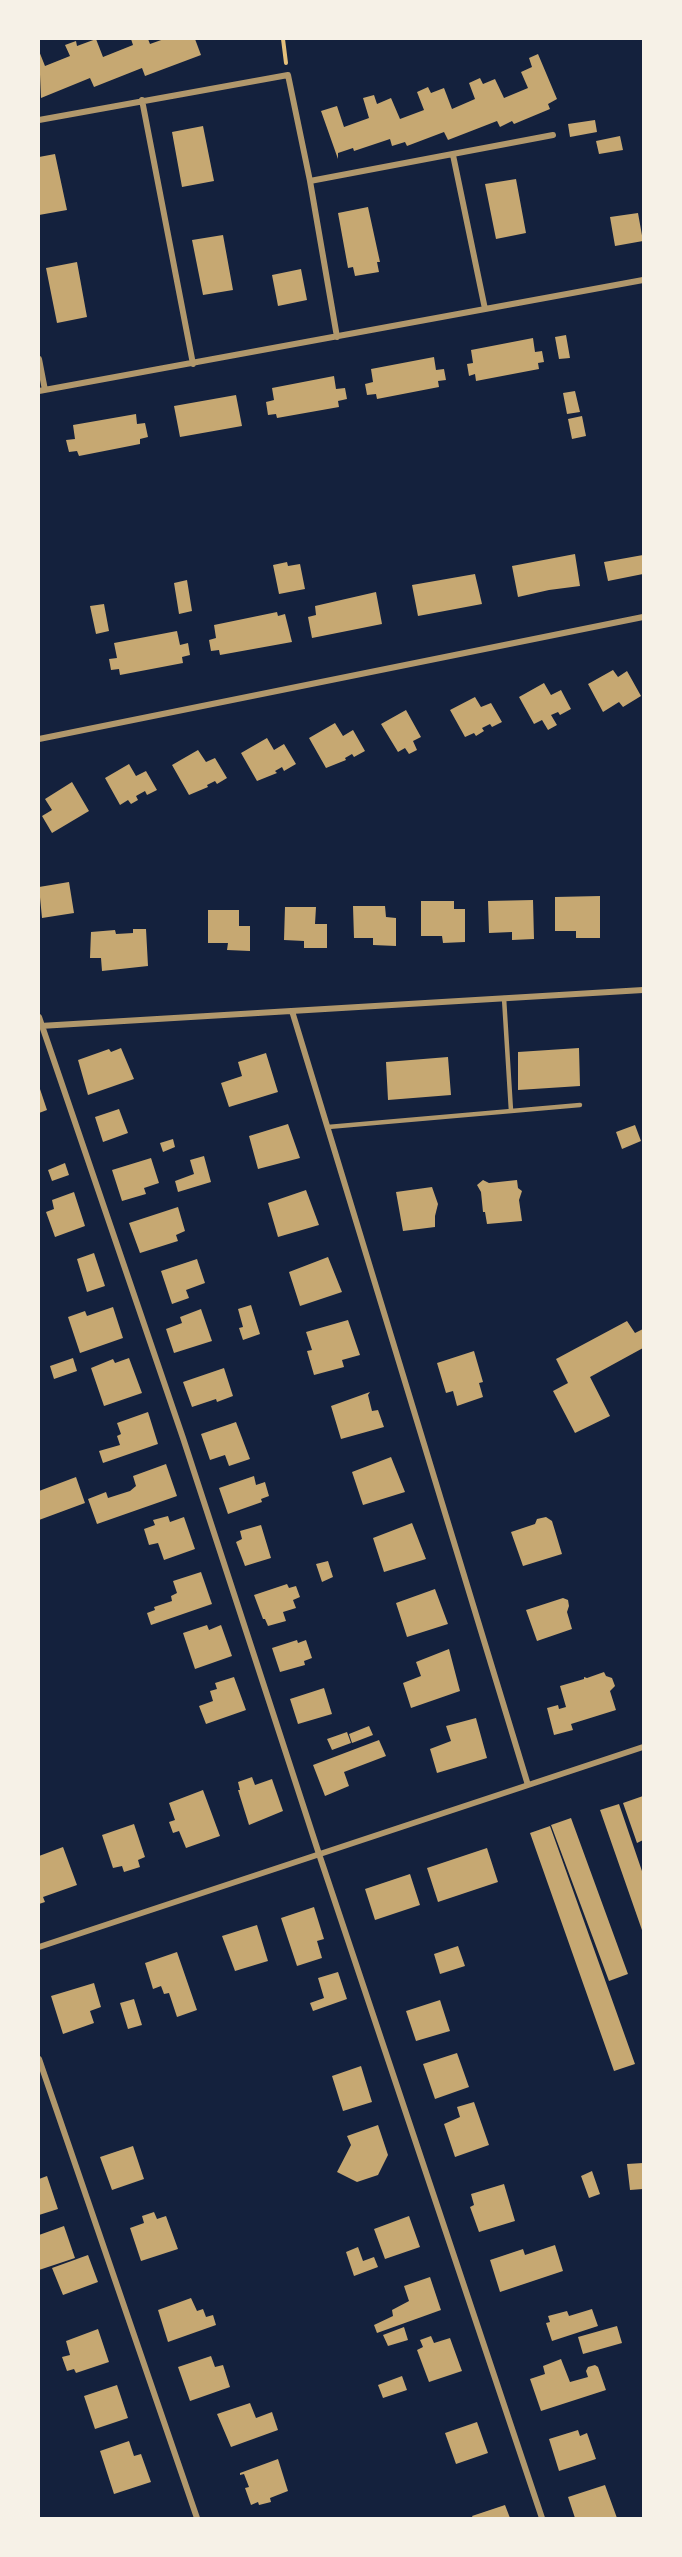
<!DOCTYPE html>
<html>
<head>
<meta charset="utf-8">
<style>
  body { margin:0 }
  #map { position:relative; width:682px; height:2557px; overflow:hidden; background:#14213d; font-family:"Open Sans",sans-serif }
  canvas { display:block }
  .frame { position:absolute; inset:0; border:40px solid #f6f1e7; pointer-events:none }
</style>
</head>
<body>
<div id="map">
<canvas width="682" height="2557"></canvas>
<div class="frame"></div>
</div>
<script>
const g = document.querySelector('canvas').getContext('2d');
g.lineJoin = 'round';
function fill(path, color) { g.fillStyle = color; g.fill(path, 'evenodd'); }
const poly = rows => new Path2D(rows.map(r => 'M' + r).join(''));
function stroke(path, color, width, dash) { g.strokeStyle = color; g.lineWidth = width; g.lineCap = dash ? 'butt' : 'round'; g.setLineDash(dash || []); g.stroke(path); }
const building = poly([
  [96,39,103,57,133,45,131,39,148,39,150,44,164,39,195,39,201,55,145,76,142,68,94,87,90,78,41,98,39,51,45,66,70,56,65,45,76,41,77,46],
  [538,54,557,99,548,104,550,109,514,124,512,121,500,127,497,121,448,140,444,132,407,146,405,142,392,146,390,139,354,151,353,148,338,153,338,159,321,111,337,106,344,127,369,118,363,98,374,95,377,104,391,98,400,119,424,110,417,92,428,87,431,93,444,88,452,109,475,99,469,83,480,78,483,84,495,79,504,98,528,88,521,72,532,67,529,58],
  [595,120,597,132,570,137,568,124],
  [203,126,214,181,182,187,172,132],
  [620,136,623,150,599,154,596,141],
  [55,154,67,210,39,215,39,157],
  [516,179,526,233,496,239,485,184],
  [368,207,380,262,377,262,379,272,355,276,353,267,348,268,338,213],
  [638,213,643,241,615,246,610,217],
  [223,235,233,290,203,295,192,240],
  [77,262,87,317,57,323,46,268],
  [301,269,307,300,278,306,272,275],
  [566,335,570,358,559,359,555,337],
  [533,338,535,352,542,351,544,362,538,363,539,369,476,381,475,374,469,376,467,364,473,363,471,350],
  [434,357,436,370,444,369,446,380,438,381,439,387,377,399,376,394,367,395,365,384,373,382,371,369],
  [334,376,336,389,345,388,347,399,338,401,339,407,277,418,276,414,268,415,266,402,274,400,272,388],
  [575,391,580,412,567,414,563,393],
  [236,395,242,426,180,437,174,406],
  [136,414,137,424,145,423,148,437,140,439,140,444,79,456,77,451,69,452,66,440,75,439,73,425],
  [582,416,586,436,572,439,568,419],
  [575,554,580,586,549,590,518,597,512,566],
  [643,555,643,574,608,581,604,562],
  [287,562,288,566,300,564,305,589,279,594,273,565],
  [475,574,482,604,418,616,412,585],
  [187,580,192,611,179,614,174,583],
  [376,592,382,624,312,638,308,617,316,615,315,606],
  [104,604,109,631,96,634,90,606],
  [277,612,278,616,285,614,292,642,220,655,219,650,211,651,209,640,216,638,214,625],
  [177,631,180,645,188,643,190,655,182,657,183,663,120,675,119,669,111,670,109,659,117,658,114,643],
  [613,670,618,677,627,671,641,696,623,707,619,702,603,712,588,684],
  [544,683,551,695,561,690,571,709,560,715,558,712,551,715,557,725,548,730,542,720,534,724,519,697],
  [475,697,481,707,491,703,502,722,492,727,490,724,482,728,484,731,476,736,474,733,465,737,450,710],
  [406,710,421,737,413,741,417,750,409,754,405,748,398,752,381,724],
  [335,723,343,736,353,730,365,751,354,757,352,754,345,758,346,760,326,768,309,738],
  [267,738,274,750,284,744,296,764,284,771,282,767,275,771,277,773,257,781,241,753],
  [198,750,206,762,215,758,227,778,217,784,215,781,207,785,208,787,189,795,172,765],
  [129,764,136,776,146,771,157,790,147,795,145,791,136,796,138,800,131,804,128,800,120,805,105,778],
  [72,782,89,811,52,833,42,816,52,810,45,799],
  [69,882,74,913,42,918,39,887],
  [600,896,600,938,576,938,576,931,555,931,555,897],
  [533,900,534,939,512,940,512,932,489,933,488,901],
  [421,901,454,901,454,909,465,909,465,942,443,943,442,936,421,936],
  [353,906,385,906,386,917,396,918,396,946,373,945,373,938,354,938],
  [285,907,316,907,315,924,327,924,327,948,304,948,304,941,284,940],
  [208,910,239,910,239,926,250,926,250,951,227,950,228,943,208,943],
  [133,929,146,929,148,966,102,971,101,958,90,958,91,932,115,930,116,934,133,933],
  [121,1048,134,1079,88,1095,78,1060,109,1049,111,1052],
  [579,1048,580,1086,518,1090,518,1052],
  [266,1053,278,1092,229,1107,221,1083,242,1076,238,1062],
  [448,1057,451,1095,388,1100,386,1062],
  [39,1086,47,1110,39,1113],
  [119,1109,128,1133,103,1142,95,1117],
  [288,1124,300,1158,258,1169,249,1136],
  [635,1125,641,1141,622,1149,616,1132],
  [173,1139,175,1147,163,1152,160,1143],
  [204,1156,211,1182,178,1192,175,1181,194,1174,190,1160],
  [151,1158,159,1183,144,1188,146,1194,122,1201,112,1170],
  [65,1163,69,1175,52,1181,48,1170],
  [483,1180,489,1183,517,1180,518,1188,522,1191,519,1200,522,1221,487,1224,485,1212,483,1212,481,1192,477,1185],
  [432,1187,438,1204,435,1216,435,1227,403,1231,396,1192],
  [306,1190,319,1225,278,1237,268,1203],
  [74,1192,85,1226,55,1237,46,1212,54,1209,52,1200],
  [178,1207,185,1231,176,1235,178,1241,140,1253,129,1223],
  [94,1253,105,1286,87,1292,77,1259],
  [328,1257,342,1292,300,1306,289,1272],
  [197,1259,205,1283,186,1290,189,1298,172,1304,161,1271],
  [251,1305,260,1334,243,1340,239,1328,243,1327,238,1309],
  [113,1307,123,1338,80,1353,68,1317,85,1311,87,1316],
  [201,1309,212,1341,174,1353,166,1329,182,1323,180,1317],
  [348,1320,360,1355,342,1360,344,1367,314,1375,307,1351,312,1350,306,1332],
  [627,1321,635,1333,643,1329,643,1348,590,1377,610,1416,575,1433,553,1391,568,1383,556,1359],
  [474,1351,483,1382,479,1383,483,1397,457,1406,453,1391,446,1393,437,1363],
  [73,1358,77,1371,54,1379,50,1366],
  [129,1358,142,1393,104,1406,91,1368,113,1359,115,1363],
  [224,1368,233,1396,217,1402,216,1399,192,1407,183,1382],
  [370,1392,368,1395,372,1411,378,1410,384,1427,341,1439,331,1406],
  [148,1412,158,1444,103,1463,99,1451,120,1445,117,1436,121,1434,117,1423],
  [236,1422,250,1459,229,1466,225,1455,210,1460,201,1434],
  [391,1457,405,1492,363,1505,352,1472],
  [166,1464,177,1496,97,1524,88,1499,106,1492,108,1498,130,1491,136,1486,133,1476],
  [254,1476,256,1485,265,1482,269,1496,261,1499,262,1502,228,1514,219,1488],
  [76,1477,85,1503,39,1520,39,1491],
  [168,1516,170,1522,184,1517,195,1549,164,1560,158,1543,149,1545,144,1529,155,1525,153,1520],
  [546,1517,552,1521,562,1554,523,1566,511,1532,535,1524,537,1519],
  [412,1523,426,1559,384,1572,373,1538],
  [261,1525,271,1558,245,1566,236,1542,242,1539,240,1531],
  [328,1561,333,1577,322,1582,316,1564],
  [201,1572,212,1604,151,1625,147,1613,155,1610,154,1607,172,1601,171,1596,177,1593,173,1581],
  [287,1584,289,1588,296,1586,300,1597,293,1600,296,1608,283,1612,286,1621,268,1626,265,1619,263,1619,254,1595],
  [435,1589,448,1624,407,1637,396,1603],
  [563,1598,568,1600,569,1606,567,1612,572,1629,537,1641,526,1610],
  [207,1625,209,1630,221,1625,232,1656,195,1669,183,1633],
  [297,1640,298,1643,306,1640,312,1658,304,1661,305,1665,280,1672,272,1648],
  [449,1649,460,1691,411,1708,403,1683,421,1676,416,1662],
  [604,1672,606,1676,612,1678,615,1686,610,1691,616,1710,571,1724,573,1730,554,1735,547,1708,558,1705,559,1709,566,1707,560,1686,584,1679,584,1677,587,1678],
  [234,1677,246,1710,206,1724,199,1706,213,1701,210,1691,217,1689,215,1683],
  [324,1688,332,1714,298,1724,290,1699],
  [476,1718,487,1758,437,1773,430,1749,451,1741,446,1726],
  [369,1726,373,1735,352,1743,349,1734],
  [347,1732,351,1743,332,1750,327,1739],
  [379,1740,386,1756,344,1772,349,1786,325,1796,313,1765],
  [252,1777,255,1785,272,1779,283,1811,249,1825,238,1790,240,1790,238,1782],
  [203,1790,220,1836,186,1848,179,1831,173,1833,169,1822,175,1820,169,1803],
  [643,1796,643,1840,637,1843,623,1803],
  [619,1804,643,1874,643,1933,600,1810],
  [571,1818,628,1974,609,1981,551,1825],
  [134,1824,145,1857,138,1860,140,1867,124,1872,122,1866,113,1868,102,1835],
  [550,1826,635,2064,614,2071,530,1833],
  [63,1847,77,1885,43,1897,45,1902,39,1904,39,1856],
  [487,1848,498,1882,438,1902,427,1868],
  [410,1874,420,1905,375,1920,365,1889],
  [314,1907,324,1939,317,1941,322,1958,297,1966,281,1918],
  [257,1925,268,1961,235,1971,222,1936],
  [458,1946,465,1966,440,1974,434,1954],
  [177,1952,197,2010,177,2017,169,1993,164,1994,161,1986,153,1989,145,1963],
  [338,1972,347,1999,313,2011,310,2003,324,1998,318,1978],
  [94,1983,101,2007,90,2011,94,2023,63,2034,51,1996],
  [134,1999,142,2025,128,2029,120,2003],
  [440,2000,450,2031,416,2041,406,2011],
  [457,2053,469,2087,435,2099,423,2064],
  [361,2066,372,2102,343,2111,332,2076],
  [474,2102,489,2145,455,2157,444,2124,460,2117,457,2107],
  [378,2125,388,2155,378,2175,357,2182,337,2172,351,2145,347,2136],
  [133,2146,144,2179,112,2190,100,2157],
  [643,2163,643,2189,630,2190,627,2164],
  [592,2171,600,2194,589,2198,581,2176],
  [47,2176,58,2209,39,2215,39,2179],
  [504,2184,515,2221,479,2232,470,2207,474,2205,471,2194],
  [154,2212,157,2219,166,2216,178,2249,141,2261,130,2228,144,2223,142,2216],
  [409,2216,420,2247,385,2259,374,2229],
  [64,2226,75,2258,39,2270,39,2235],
  [555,2245,563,2271,500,2292,490,2260,523,2249,525,2255],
  [358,2247,363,2261,374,2257,378,2267,354,2276,346,2252],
  [88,2255,98,2282,63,2295,52,2268],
  [430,2277,441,2310,377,2333,374,2325,393,2316,392,2310,409,2301,404,2286],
  [191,2298,197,2311,203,2309,206,2317,213,2315,216,2325,168,2342,158,2310],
  [592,2309,598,2326,552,2341,546,2323,550,2322,548,2316,567,2311,569,2316],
  [617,2326,622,2343,583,2354,578,2337],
  [404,2327,408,2340,388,2346,383,2335],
  [98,2329,109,2362,76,2373,74,2369,67,2371,62,2357,70,2355,66,2341],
  [431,2336,434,2343,450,2338,462,2371,429,2382,417,2350,423,2347,420,2340],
  [211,2356,215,2367,223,2365,230,2387,190,2401,178,2367],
  [561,2359,570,2382,588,2377,586,2371,588,2367,595,2365,598,2367,606,2390,541,2411,530,2379,545,2374,543,2366],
  [402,2376,407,2390,383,2398,378,2385],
  [117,2385,128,2418,95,2429,84,2396],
  [250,2403,256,2418,272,2412,278,2430,231,2447,217,2414],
  [477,2422,488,2453,456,2464,445,2433],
  [578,2430,580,2436,587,2433,596,2459,559,2471,549,2439],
  [129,2441,134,2456,141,2454,151,2482,114,2494,100,2451],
  [278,2459,288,2491,270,2498,271,2502,259,2505,258,2502,251,2505,245,2488,249,2487,244,2474,240,2475,240,2473],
  [605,2485,617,2518,575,2518,568,2497],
  [505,2505,510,2518,473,2518,472,2516]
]);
const path = poly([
  [283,39,286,63]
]);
const service = poly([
  [504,998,511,1111],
  [328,1127,580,1105]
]);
const minor = poly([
  [142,100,193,364],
  [39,120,288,75,310,181,337,337],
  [453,155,485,309],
  [310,181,553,135],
  [39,359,45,390],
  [39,391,643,280],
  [39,739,643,617],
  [292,1011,528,1785],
  [39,1017,183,1438,319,1854,542,2518],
  [40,1026,643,990],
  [39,1947,643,1747],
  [39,2059,197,2518]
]);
fill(building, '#c6a872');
stroke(path, '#e5c07b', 4);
stroke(service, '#b1986c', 4.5);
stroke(minor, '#b1986c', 6);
</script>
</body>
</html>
